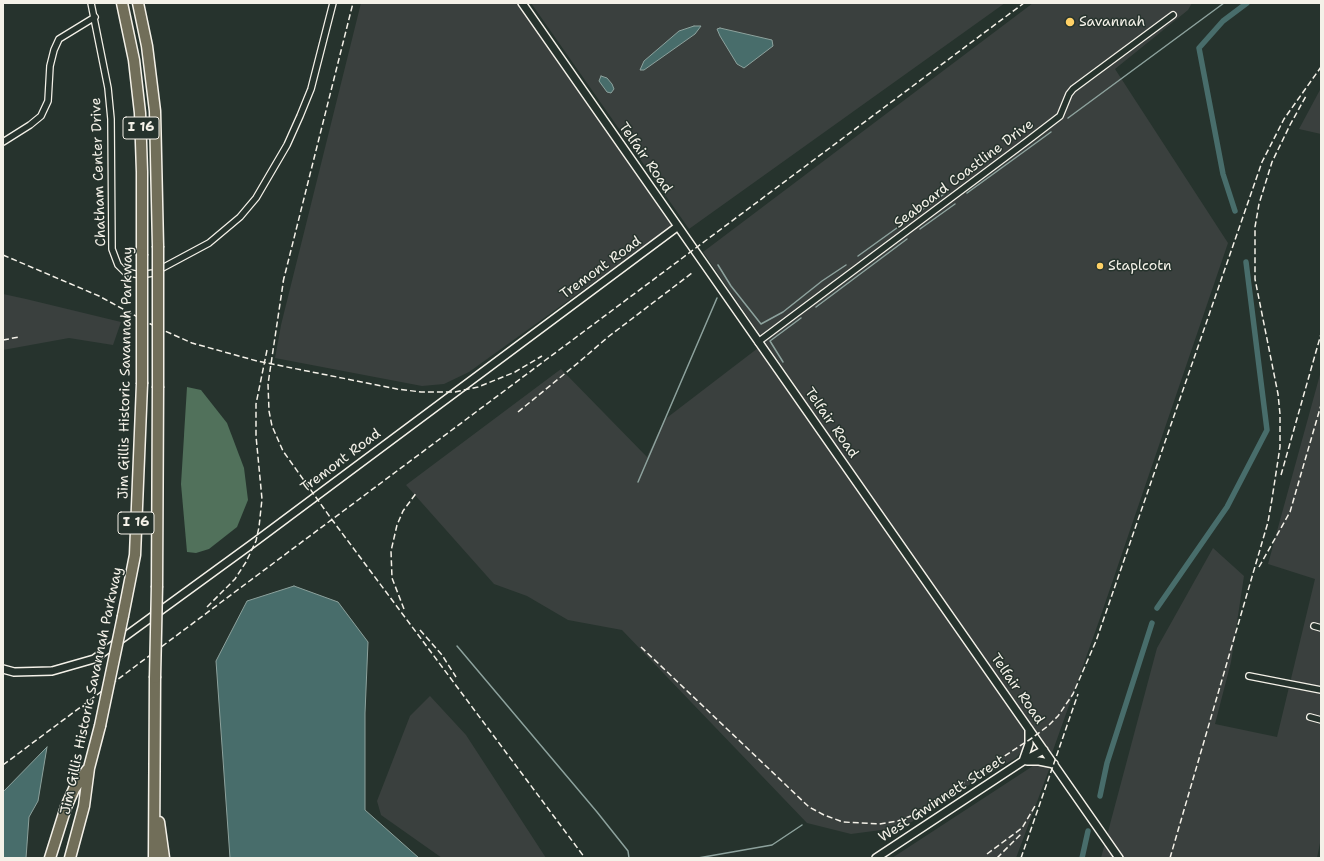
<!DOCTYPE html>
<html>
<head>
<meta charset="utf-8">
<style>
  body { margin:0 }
  #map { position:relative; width:1324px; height:861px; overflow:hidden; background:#26332d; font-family:"Shantell Sans",sans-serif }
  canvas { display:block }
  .frame { position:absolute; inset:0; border:4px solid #f4f1e8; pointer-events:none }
</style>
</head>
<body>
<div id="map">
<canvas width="1324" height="861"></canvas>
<div class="frame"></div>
</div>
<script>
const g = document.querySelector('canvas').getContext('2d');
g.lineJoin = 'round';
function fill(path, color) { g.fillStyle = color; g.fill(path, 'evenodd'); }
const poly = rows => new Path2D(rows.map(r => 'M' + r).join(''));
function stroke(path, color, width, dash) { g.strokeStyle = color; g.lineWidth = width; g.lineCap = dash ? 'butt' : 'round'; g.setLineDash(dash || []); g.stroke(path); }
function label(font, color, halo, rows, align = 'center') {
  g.font = font + ' "Shantell Sans",sans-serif'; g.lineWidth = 3; g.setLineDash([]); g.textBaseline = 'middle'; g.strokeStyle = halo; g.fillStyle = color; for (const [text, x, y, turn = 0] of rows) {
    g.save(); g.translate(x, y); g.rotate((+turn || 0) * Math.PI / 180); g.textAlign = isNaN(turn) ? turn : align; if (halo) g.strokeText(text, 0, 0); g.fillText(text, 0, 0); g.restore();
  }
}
const built = poly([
  [361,3,517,3,672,226,469,372,444,384,422,386,275,358,281,325],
  [531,3,1005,3,689,229],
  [1033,3,1192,3,1188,10,1115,69,1228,243,1099,621,1051,756,703,252],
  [1321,88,1321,134,1299,129],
  [3,294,26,299,121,322,113,345,69,338,3,350],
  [758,348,1017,719,1025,733,1025,747,1016,758,957,792,904,827,851,834,807,823,622,630,568,620,527,596,494,584,406,485,561,369,647,457,664,420],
  [1321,371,1321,838,1317,858,1101,858,1157,648,1213,548,1244,576,1231,662,1215,724,1277,737,1315,579,1268,564],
  [430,696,466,735,546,858,442,858,381,815,377,801,410,716],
  [1039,762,1050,767,1016,858,892,858]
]);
const green = poly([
  [187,387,201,390,227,423,244,468,248,500,237,527,209,549,196,553,187,552,181,484]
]);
const water = poly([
  [694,26,701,26,695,34,644,70,640,70,644,61,679,31,694,26],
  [720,28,772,40,773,46,744,68,737,64,720,36,717,29,720,28],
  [601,76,607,78,612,84,614,89,611,93,607,92,599,81,601,76],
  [294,586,338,602,368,642,365,713,365,810,419,858,230,858,216,661,247,601,294,586],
  [47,747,38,801,29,817,26,858,3,858,3,792,47,747]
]);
const stream = poly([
  [1068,118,1224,3],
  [957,183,972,172],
  [967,193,1051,132],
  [920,229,955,204],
  [858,256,944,194],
  [718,265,731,286,761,324,783,312,822,281,846,265],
  [816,307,907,239],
  [783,362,770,341,801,318],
  [638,482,717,298],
  [457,646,597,812,628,851,629,858],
  [698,858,772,845,802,825]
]);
const canal = poly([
  [1235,211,1223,174,1199,48,1223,21,1247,3],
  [1157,608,1227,507,1267,430,1246,262],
  [1100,796,1107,763,1152,623],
  [1082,858,1088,831]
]);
const minor = poly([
  [91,3,108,88,111,119,112,249,118,265,125,272,140,275,153,273,209,243,240,217,256,198,287,145,300,116,311,89,333,3],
  [3,142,30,125,41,116,48,101,50,66,54,50,59,39,95,17],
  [758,342,1026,142,1060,116,1069,94,1073,89,1173,15],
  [1314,626,1321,628],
  [1249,676,1321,690],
  [1310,717,1321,720]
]);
const tertiary = poly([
  [522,3,1119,858],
  [3,669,14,672,52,671,94,659,256,541,677,227],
  [1023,761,1029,744,1029,729],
  [1027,761,1039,761,1054,764],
  [876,858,1023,761,1044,750]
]);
const motorway = poly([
  [122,3,134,60,140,113,142,172,142,254],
  [138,3,147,46,155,111,158,246],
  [157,586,158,388],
  [123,616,135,555,142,384],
  [159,822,164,858],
  [50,858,66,807,74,789,87,770],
  [70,858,84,806,89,768,100,726],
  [154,858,155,678]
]);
const rail = poly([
  [3,255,99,296,156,327,192,343,257,361,397,389,421,392,455,392,478,387,515,372,542,356],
  [284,277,268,384,269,411,272,426,283,451,330,517,585,858],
  [283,282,353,3],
  [3,340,19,337],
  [518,412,579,362,608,337,692,273],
  [1281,475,1321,334],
  [1259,567,1290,512,1321,405],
  [207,607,235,579,246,562,256,541,259,527,262,499,256,436,256,404,267,350],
  [404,609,392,578,391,551,397,525,403,511,417,492],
  [420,630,442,655,456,677],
  [641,647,809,807,824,815,843,822,879,824,898,821,916,814,1032,738,1048,726,1058,716,1073,694,1096,641,1262,162,1284,119,1321,67],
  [3,765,1024,3],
  [987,854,1022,828,1035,806],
  [997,858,1021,834],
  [1021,858,1078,694],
  [1170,858,1268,522,1272,499,1280,447,1280,414,1278,394,1255,279,1255,227,1259,204,1272,162,1290,125,1306,96]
]);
const motorwayBridge = poly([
  [158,246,158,388],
  [142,384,142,254],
  [155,678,157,586],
  [100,726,123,616]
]);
const markers = [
  [1070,22,5,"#ffd166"],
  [1100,266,4,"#ffd166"]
];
const shields = [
  [141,128,36],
  [136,523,36]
];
const shieldNames = [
  ["I 16",141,128],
  ["I 16",136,523]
];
const poiNames = [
  ["Savannah",1079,22],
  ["Staplcotn",1108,266]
];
const streetNames = [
  ["Telfair Road",645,158,55],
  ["Chatham Center Drive",99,172,-92],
  ["Seaboard Coastline Drive",964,174,-37],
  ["Tremont Road",601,268,-36],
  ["Jim Gillis Historic Savannah Parkway",126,373,-89],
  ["Telfair Road",831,423,55],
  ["Tremont Road",341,461,-37],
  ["Telfair Road",1017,689,55],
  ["Jim Gillis Historic Savannah Parkway",92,691,-78],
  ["West Gwinnett Street",942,799,-33]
];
fill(built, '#3a403e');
fill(green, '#51715b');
fill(water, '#486d6b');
stroke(water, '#8da29d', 1);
stroke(stream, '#8da29d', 1.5);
stroke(canal, '#486d6b', 5.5);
stroke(minor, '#f4f1e8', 8);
stroke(tertiary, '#f4f1e8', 10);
stroke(motorway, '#f4f1e8', 13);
stroke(minor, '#26332d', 5.5);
stroke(tertiary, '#26332d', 7);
stroke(motorway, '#716e59', 10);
stroke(rail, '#f4f1e8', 1.5, [6, 3]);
stroke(motorwayBridge, '#f4f1e8', 13, []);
stroke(motorwayBridge, '#716e59', 10);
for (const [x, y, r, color] of markers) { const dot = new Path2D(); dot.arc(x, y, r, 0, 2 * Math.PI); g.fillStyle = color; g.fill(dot); stroke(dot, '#26332d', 1.5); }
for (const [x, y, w] of shields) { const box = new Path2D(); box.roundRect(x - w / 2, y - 11, w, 22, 3); g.fillStyle = '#26332d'; g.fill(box); stroke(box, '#f4f1e8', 1); }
label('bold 13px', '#f4f1e8', null, shieldNames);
label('14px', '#f4f1e8', '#26332d', poiNames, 'left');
label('14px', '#f4f1e8', '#26332d', streetNames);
</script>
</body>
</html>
